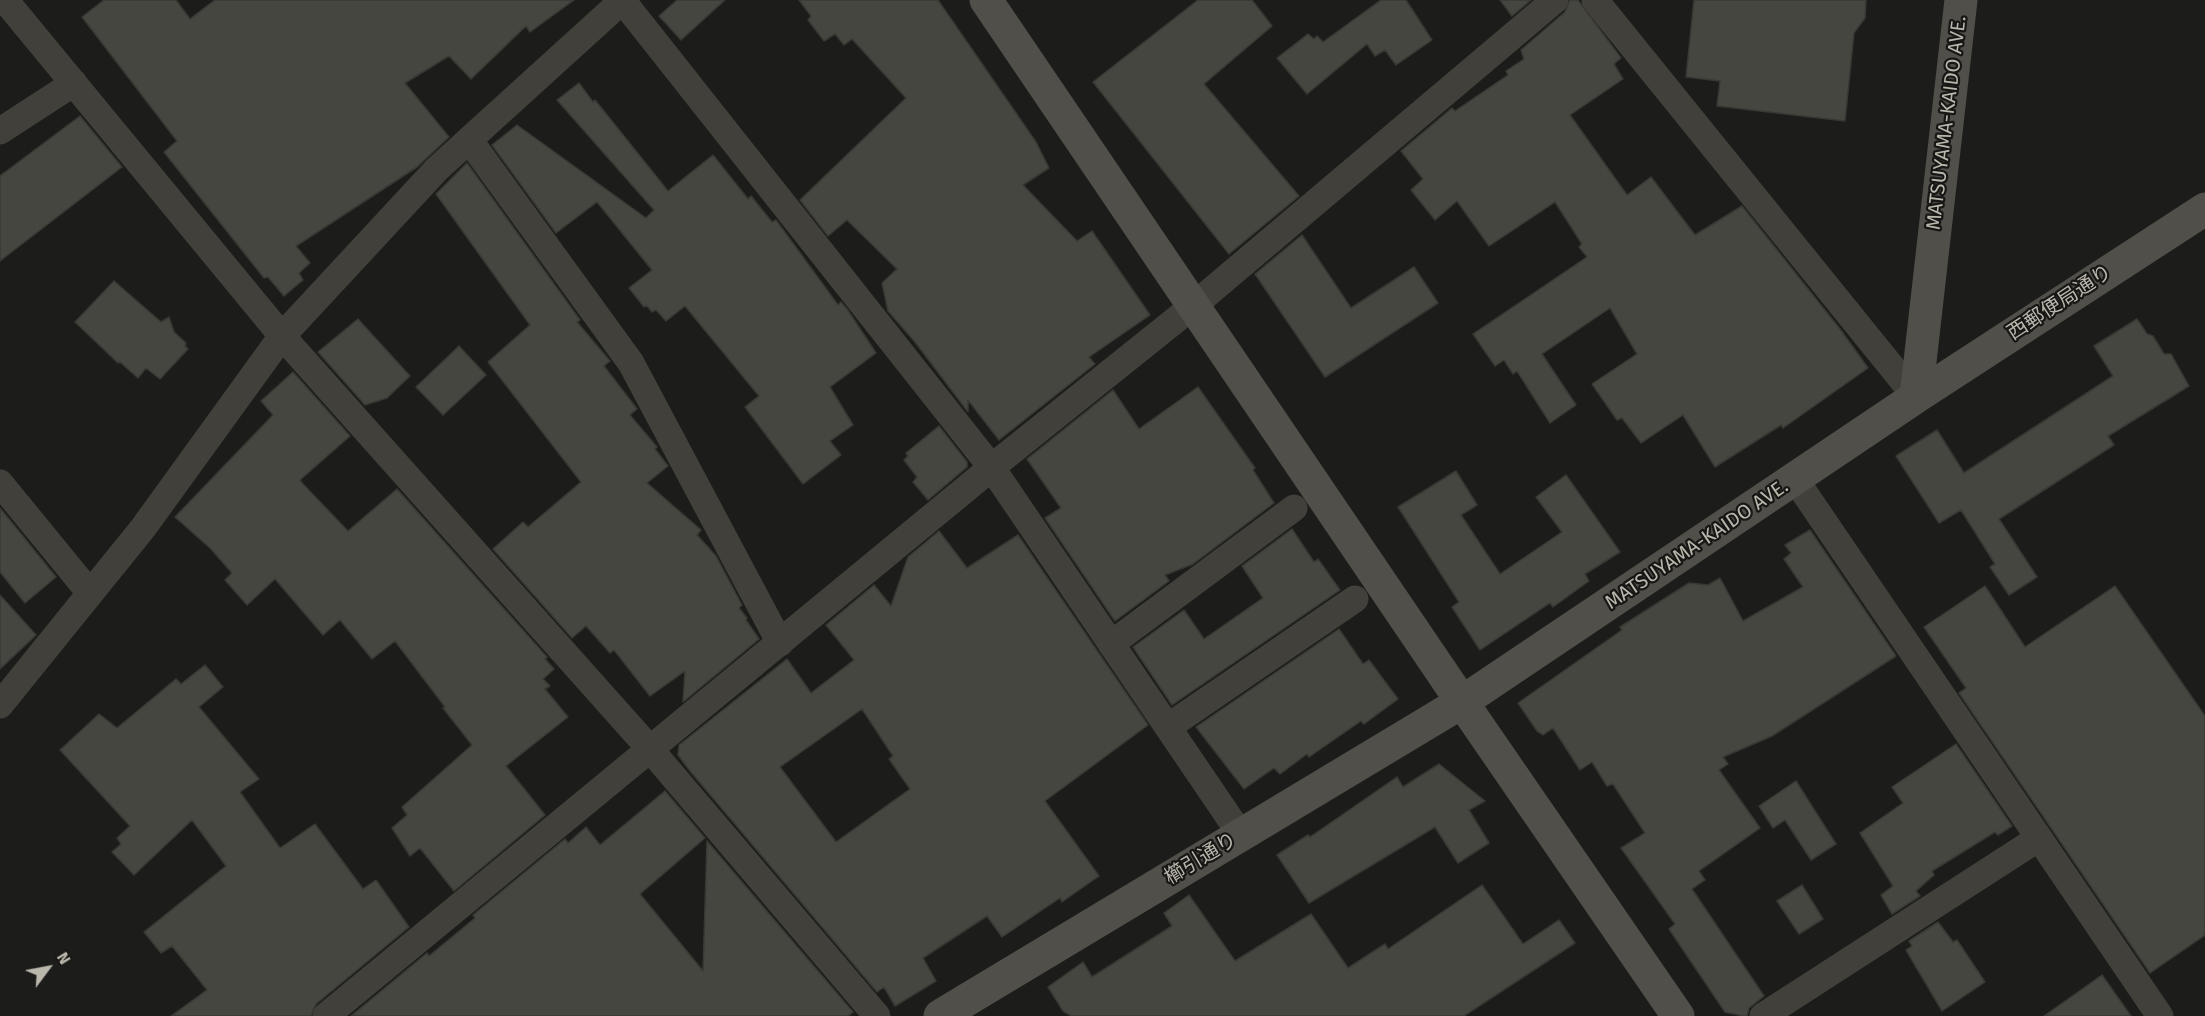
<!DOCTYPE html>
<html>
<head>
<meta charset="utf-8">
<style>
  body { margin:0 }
  #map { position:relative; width:2205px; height:1016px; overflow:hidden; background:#1c1c1a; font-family:"Fira Sans",sans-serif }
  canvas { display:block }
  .north { position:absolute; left:18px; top:938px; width:60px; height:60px; -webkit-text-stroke:4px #171715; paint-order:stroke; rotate:58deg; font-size:16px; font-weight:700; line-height:24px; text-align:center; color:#bbb7ad }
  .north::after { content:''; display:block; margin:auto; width:21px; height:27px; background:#bbb7ad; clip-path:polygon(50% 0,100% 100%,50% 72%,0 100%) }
</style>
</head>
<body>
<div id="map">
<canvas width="2205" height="1016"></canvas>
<div class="north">N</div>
</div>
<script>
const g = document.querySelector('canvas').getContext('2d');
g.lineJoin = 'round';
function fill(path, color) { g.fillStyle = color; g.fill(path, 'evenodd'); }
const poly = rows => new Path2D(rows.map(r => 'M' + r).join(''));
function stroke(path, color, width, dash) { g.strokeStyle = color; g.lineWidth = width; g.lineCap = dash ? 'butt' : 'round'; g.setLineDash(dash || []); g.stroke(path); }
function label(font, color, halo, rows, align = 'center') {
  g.font = font + ' "Fira Sans","Noto Sans JP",sans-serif'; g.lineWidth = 4.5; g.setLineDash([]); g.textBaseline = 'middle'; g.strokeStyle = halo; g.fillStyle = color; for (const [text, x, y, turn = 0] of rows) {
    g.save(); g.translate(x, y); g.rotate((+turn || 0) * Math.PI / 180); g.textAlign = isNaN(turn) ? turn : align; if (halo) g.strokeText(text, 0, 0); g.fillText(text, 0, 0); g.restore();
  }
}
const building = poly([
  [104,0,176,0,190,19,215,0,574,0,530,32,526,26,471,79,449,56,405,83,449,137,417,167,296,246,310,263,299,273,303,280,284,296,268,277,264,278,164,152,177,141,82,17,104,0],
  [677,0,725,0,681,40,659,16,677,0],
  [799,0,938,0,1036,142,1049,168,1023,185,1077,241,1092,231,1150,315,1089,357,1095,364,999,440,968,400,968,412,915,342,888,311,882,283,897,269,847,220,828,236,800,200,906,98,852,39,844,45,835,34,824,41,808,20,811,16,799,0],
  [1198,0,1252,0,1272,26,1204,84,1299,196,1229,254,1093,82,1198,0],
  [1381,0,1406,0,1432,40,1396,65,1385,50,1375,56,1367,44,1307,94,1277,58,1308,34,1314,39,1317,36,1323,42,1381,0],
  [1500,0,1531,0,1512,16,1500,0],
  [1570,0,1578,0,1621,58,1614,64,1623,79,1570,115,1627,195,1651,177,1695,235,1742,206,1840,329,1868,368,1783,428,1781,425,1715,467,1683,415,1641,443,1622,418,1617,420,1592,384,1637,354,1610,308,1542,354,1576,405,1550,423,1517,371,1513,374,1504,360,1495,366,1473,334,1587,257,1579,247,1582,244,1555,202,1489,246,1457,201,1435,220,1411,190,1423,179,1401,151,1452,108,1455,111,1508,75,1506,71,1524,59,1521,50,1565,12,1570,0],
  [1694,0,1866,0,1865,18,1854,33,1845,121,1717,106,1720,81,1686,77,1694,0],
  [579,83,593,102,595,100,668,191,713,155,748,199,751,196,772,222,776,220,838,305,841,302,847,309,876,353,830,387,853,425,830,441,841,455,803,484,745,407,759,396,685,306,666,321,656,310,652,312,647,306,644,307,629,288,652,270,597,202,556,233,492,145,517,125,646,218,654,210,557,100,579,83],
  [80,116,122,167,0,261,0,176,80,116],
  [467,163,580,320,577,322,610,361,604,366,637,409,630,415,657,447,655,449,668,466,647,483,701,530,697,535,716,556,742,605,739,608,747,618,746,620,759,639,683,702,685,671,650,696,614,650,610,653,586,626,572,638,493,549,523,522,528,527,581,482,488,362,530,325,436,194,467,163],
  [1302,235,1351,308,1414,267,1438,303,1325,377,1255,274,1302,235],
  [114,281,161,322,169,317,174,332,186,343,185,346,188,349,160,379,146,368,138,378,120,362,118,363,75,322,114,281],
  [358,319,410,376,387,398,365,405,318,352,358,319],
  [2137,319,2147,334,2153,336,2164,354,2171,354,2189,386,2108,436,2114,445,1999,519,2037,577,2009,595,1990,567,1995,564,1961,510,1939,523,1896,456,1937,430,1964,473,2113,376,2094,346,2137,319],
  [459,346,486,375,443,415,416,387,459,346],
  [293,372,350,436,300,480,303,484,348,531,397,489,547,657,545,659,554,669,543,679,550,686,545,689,568,717,506,766,545,815,454,891,420,848,410,856,392,828,407,815,402,807,472,745,443,708,445,707,395,641,372,659,340,620,323,635,275,579,247,605,225,580,232,573,211,549,175,517,273,415,261,401,293,372],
  [1198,387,1255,468,1253,470,1274,503,1193,564,1165,575,1169,581,1115,621,1045,518,1061,508,1027,459,1113,390,1139,429,1198,387],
  [939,426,967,462,967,467,928,500,913,482,917,477,904,460,908,456,906,453,939,426],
  [1456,471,1477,505,1461,515,1500,574,1562,532,1536,497,1566,475,1620,552,1585,574,1589,581,1553,607,1550,603,1480,650,1452,607,1459,602,1398,507,1456,471],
  [0,508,56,577,25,603,0,572,0,508],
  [1292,529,1314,562,1318,559,1340,590,1172,705,1133,647,1184,610,1204,639,1263,598,1242,566,1292,529],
  [1810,530,1896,656,1772,736,1723,757,1728,764,1719,770,1760,828,1699,871,1705,880,1692,889,1764,996,1749,1008,1747,1016,1743,1016,1725,1012,1669,929,1675,924,1621,848,1645,833,1613,784,1607,786,1592,762,1580,770,1553,728,1543,735,1537,731,1518,703,1622,630,1620,627,1689,583,1708,585,1720,578,1743,621,1803,587,1784,559,1791,553,1785,545,1810,530],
  [939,531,967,568,1018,535,1148,725,1045,801,1099,876,1062,902,1060,898,1002,937,987,916,923,958,936,981,895,1006,884,987,877,992,690,771,678,755,679,745,787,659,811,693,854,660,826,625,874,585,891,606,908,557,939,531],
  [862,709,893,756,889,759,910,789,836,842,780,767,862,709],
  [1985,586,2025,647,2115,586,2205,716,2205,935,2150,973,1959,693,1966,688,1924,627,1985,586],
  [0,595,36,635,0,669,0,595],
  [1339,629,1363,664,1369,660,1398,699,1364,724,1361,721,1309,757,1307,754,1280,774,1274,768,1244,789,1196,727,1339,629],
  [205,665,223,687,199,707,259,779,240,792,280,848,315,824,363,889,376,880,409,927,316,1004,311,1016,171,1016,207,990,172,946,161,953,144,932,226,866,192,820,134,875,112,852,121,844,117,838,130,826,60,750,99,714,117,728,176,679,181,684,205,665],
  [1956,744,2012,826,1998,835,1995,832,1932,871,1934,875,1916,891,1920,896,1892,914,1881,895,1893,886,1860,833,1903,803,1892,787,1956,744],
  [1439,764,1485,801,1469,810,1489,843,1458,863,1435,827,1309,903,1277,855,1308,835,1310,837,1397,777,1403,787,1439,764],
  [1796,781,1836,844,1811,860,1785,820,1773,828,1759,806,1796,781],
  [665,791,705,838,640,894,703,971,707,841,853,1012,848,1016,351,1016,427,953,429,956,475,918,473,915,565,839,568,843,586,827,600,845,665,791],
  [1482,885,1523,944,1559,920,1575,943,1464,1016,1071,1016,1063,1011,1048,987,1083,962,1092,977,1172,926,1164,913,1189,895,1235,961,1311,914,1348,968,1385,944,1388,949,1482,885],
  [1802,885,1823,919,1799,934,1777,901,1802,885],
  [1938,922,1953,942,1957,940,1985,982,1942,1011,1906,950,1912,946,1909,941,1938,922],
  [2102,975,2131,1016,2044,1016,2102,975]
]);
const street = poly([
  [5,0,282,336,650,749,877,1016],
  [622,0,992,468,1241,835],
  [1595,0,1916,397],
  [0,131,74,83],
  [470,141,631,363,780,643],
  [1795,479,2160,1016],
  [0,483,90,593],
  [1111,644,1294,508],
  [0,705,143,528,282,336,437,169,623,0],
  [1168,727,1355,599],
  [326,1016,1007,455,1193,306,1555,0],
  [1763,1016,2039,838]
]);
const secondary = poly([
  [1916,397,2205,209],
  [940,1016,1462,702,986,0],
  [1678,1016,1462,702,1916,397,1961,0]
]);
const streetNames = [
  ["MATSUYAMA-KAIDO AVE.",1947,123,-83],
  ["西郵便局通り",2060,303,-33],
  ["MATSUYAMA-KAIDO AVE.",1697,545,-34],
  ["櫛引通り",1201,859,-31]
];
fill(building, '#464641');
stroke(building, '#383834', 1.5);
stroke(street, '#41403b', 27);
stroke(secondary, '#514f49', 33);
label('20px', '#bbb7ad', '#171715', streetNames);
</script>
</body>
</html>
